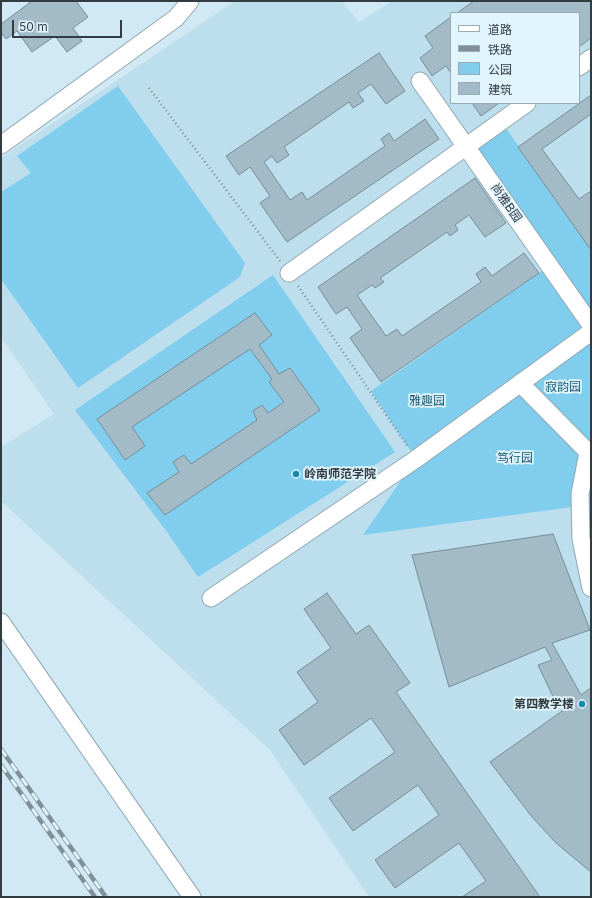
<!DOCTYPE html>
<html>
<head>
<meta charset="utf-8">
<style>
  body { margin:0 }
  #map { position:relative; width:592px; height:898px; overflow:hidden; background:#d0e9f4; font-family:Inter,"Noto Sans SC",sans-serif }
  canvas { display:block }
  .frame { position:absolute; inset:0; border:2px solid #323b40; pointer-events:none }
  .legend { position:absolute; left:450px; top:12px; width:130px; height:92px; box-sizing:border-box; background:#e1f5fe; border:1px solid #9babb2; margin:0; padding:5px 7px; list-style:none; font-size:12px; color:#323b40 }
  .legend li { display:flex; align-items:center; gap:8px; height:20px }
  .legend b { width:20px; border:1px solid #9babb2 }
  .scale { position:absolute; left:12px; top:20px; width:110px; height:18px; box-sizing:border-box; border:2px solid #323b40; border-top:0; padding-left:5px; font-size:12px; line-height:14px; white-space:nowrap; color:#323b40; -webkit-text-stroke:3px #e1f5fe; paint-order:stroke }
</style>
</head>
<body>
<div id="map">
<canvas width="592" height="898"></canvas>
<div class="frame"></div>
<ul class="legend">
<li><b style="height:5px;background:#fff"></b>道路</li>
<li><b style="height:5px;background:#7f9098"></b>铁路</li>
<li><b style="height:11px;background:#80cdee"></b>公园</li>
<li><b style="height:11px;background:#a3bbc6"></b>建筑</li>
</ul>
<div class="scale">50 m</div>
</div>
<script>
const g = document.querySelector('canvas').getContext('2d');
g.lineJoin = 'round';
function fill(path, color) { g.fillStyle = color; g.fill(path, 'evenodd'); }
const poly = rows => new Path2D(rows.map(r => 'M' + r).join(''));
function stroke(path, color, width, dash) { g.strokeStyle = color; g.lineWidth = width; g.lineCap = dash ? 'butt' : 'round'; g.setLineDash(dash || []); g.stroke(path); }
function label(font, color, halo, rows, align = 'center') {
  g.font = font + ' Inter,"Noto Sans SC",sans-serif'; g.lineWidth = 3.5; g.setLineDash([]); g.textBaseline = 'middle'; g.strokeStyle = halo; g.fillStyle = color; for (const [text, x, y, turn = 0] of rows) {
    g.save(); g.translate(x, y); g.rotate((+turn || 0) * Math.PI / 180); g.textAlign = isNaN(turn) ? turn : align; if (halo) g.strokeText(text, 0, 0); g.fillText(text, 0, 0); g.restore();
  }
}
const built = poly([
  [235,1,342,1,359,22,392,1,591,1,591,897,369,897,270,750,1,501,1,447,54,414,1,337,1,158],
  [451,13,579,13,579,103,451,103]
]);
const green = poly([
  [118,86,245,263,240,277,78,388,1,279,1,192,31,173,17,156],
  [501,121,591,249,591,588,580,506,363,535,416,459,371,391,549,266,465,146],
  [273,275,395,452,198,577,167,532,75,410]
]);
const building = poly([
  [32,1,76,1,88,17,73,28,82,41,67,52,55,36,32,52,17,31,6,39,1,33,1,24,32,1],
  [474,1,591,1,591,38,579,47,579,13,457,13,474,1],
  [451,17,451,73,446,66,432,76,420,58,433,48,425,36,451,17],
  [379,53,405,91,386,104,371,84,358,93,364,101,353,108,349,102,284,147,289,155,277,163,272,156,264,162,290,200,302,192,307,200,385,146,381,139,389,133,394,141,425,119,439,139,287,242,260,203,270,196,250,167,239,175,226,156,379,53],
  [591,95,591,114,542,149,579,199,591,191,591,250,518,147,591,95],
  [472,103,499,103,481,116,472,103],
  [475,178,506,223,485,237,469,215,455,225,458,230,450,236,447,232,380,278,384,282,375,288,372,285,357,295,386,336,397,329,402,336,481,282,476,274,485,267,492,276,524,253,539,273,381,382,350,338,362,329,347,307,336,314,318,287,475,178],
  [255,313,272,335,259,345,279,374,290,368,320,410,165,515,147,493,179,472,173,462,184,455,191,464,257,420,253,411,262,405,268,413,284,402,269,382,272,379,250,349,132,427,145,446,125,460,97,419,255,313],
  [553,534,590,630,552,643,581,695,591,688,591,872,556,843,532,817,490,762,575,702,571,696,557,705,538,665,552,660,545,647,449,687,412,555,553,534],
  [327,593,356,634,369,625,410,683,396,692,540,897,462,897,486,881,459,843,395,888,375,860,439,815,418,785,353,831,329,798,395,752,371,718,304,765,279,730,318,702,297,672,331,648,304,609,327,593]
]);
const path = poly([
  [149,88,280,261],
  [298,286,408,447]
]);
const street = poly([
  [579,67,591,58],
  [420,81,591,325],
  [1,145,176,18,190,1],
  [289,273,527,103],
  [520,383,588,452,591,451],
  [588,452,580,494,581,539,591,588],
  [211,598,416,459,591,332],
  [1,622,192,897]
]);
const rail = poly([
  [1,749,106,897],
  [1,765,95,897]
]);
const markers = [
  [296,474,4,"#1588ad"],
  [582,704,4,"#1588ad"]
];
const streetNames = [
  ["尚雅B园",506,203,55]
];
const parkNames = [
  ["寂韵园",563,387],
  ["雅趣园",427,401],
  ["笃行园",515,458]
];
const poiNames = [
  ["岭南师范学院",304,474],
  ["第四教学楼",574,704,"right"]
];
fill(built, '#bddeec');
fill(green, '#80cdee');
fill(building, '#a3bbc6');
stroke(building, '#778e98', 1);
stroke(street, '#91a8b3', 19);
stroke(path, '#7b8b93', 2.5, [1, 3]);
stroke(street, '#fff', 17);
stroke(rail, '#7f9098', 4.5);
stroke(rail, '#e1f5fe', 3, [9]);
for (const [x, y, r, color] of markers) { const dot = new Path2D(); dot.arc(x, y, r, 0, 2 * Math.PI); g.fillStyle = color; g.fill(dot); stroke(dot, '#e1f5fe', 1.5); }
label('12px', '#323b40', '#e1f5fe', streetNames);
label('12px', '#165b74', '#e1f5fe', parkNames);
label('bold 12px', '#323b40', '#e1f5fe', poiNames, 'left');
</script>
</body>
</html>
